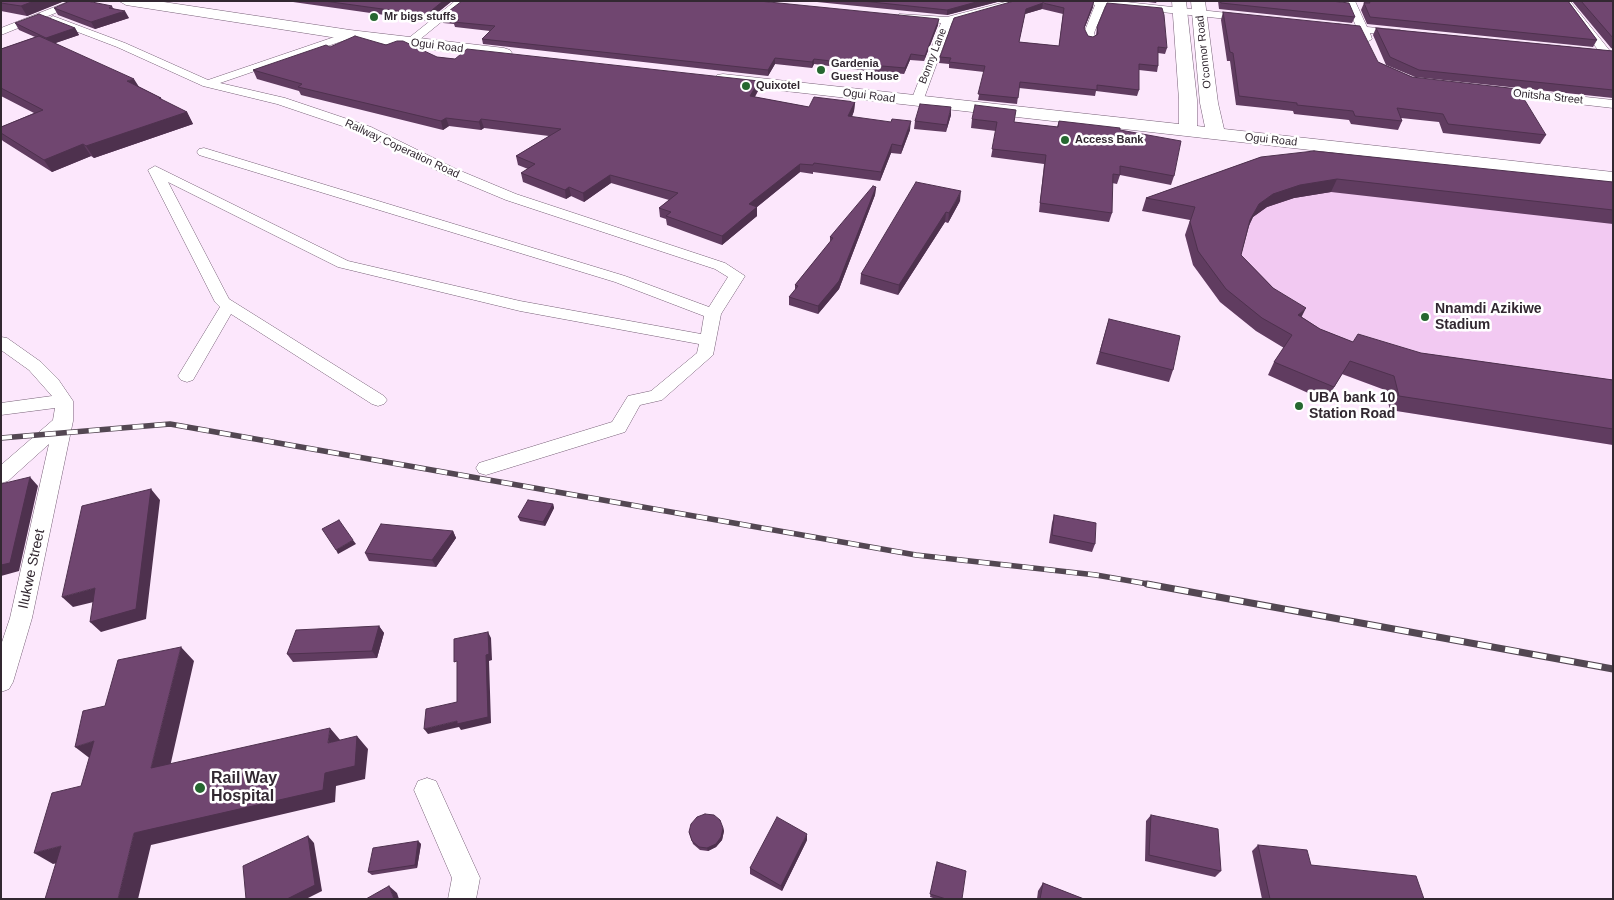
<!DOCTYPE html>
<html>
<head>
<meta charset="utf-8">
<style>
  body { margin:0 }
  #map { position:relative; width:1614px; height:900px; overflow:hidden; background:#fce7fc; font-family:Arial,sans-serif }
  canvas { display:block }
  .frame { position:absolute; inset:0; border:2px solid #322831; pointer-events:none }
</style>
</head>
<body>
<div id="map">
<canvas width="1614" height="900"></canvas>
<div class="frame"></div>
</div>
<script>
const g = document.querySelector('canvas').getContext('2d');
g.lineJoin = 'round';
function fill(path, color) { g.fillStyle = color; g.fill(path, 'evenodd'); }
const poly = rows => new Path2D(rows.map(r => 'M' + r).join(''));
function stroke(path, color, width, dash) { g.strokeStyle = color; g.lineWidth = width; g.lineCap = dash ? 'butt' : 'round'; g.setLineDash(dash || []); g.stroke(path); }
function label(font, color, halo, rows, align = 'center') {
  g.font = font + ' Arial,sans-serif'; g.lineWidth = 5; g.setLineDash([]); g.textBaseline = 'middle'; g.strokeStyle = halo; g.fillStyle = color; for (const [text, x, y, turn = 0] of rows) {
    g.save(); g.translate(x, y); g.rotate((+turn || 0) * Math.PI / 180); g.textAlign = isNaN(turn) ? turn : align; if (halo) g.strokeText(text, 0, 0); g.fillText(text, 0, 0); g.restore();
  }
}
const green = poly([
  [1205,188,1613,196,1613,445,1390,410,1385,390,1308,362,1256,331,1220,302,1193,265,1185,235]
]);
const street = poly([
  [70,1,85,1,1,35,1,28,70,1],
  [455,1,467,1,413,45,405,45,404,43,405,41,455,1],
  [1009,1,1027,1,952,22,923,101,921,104,913,104,911,101,941,23,903,19,898,16,899,14,947,17,1009,1],
  [1081,1,1117,1,1246,15,1251,18,1246,21,1105,6,1094,33,1096,38,1091,41,1087,40,1084,33,1095,5,1081,1],
  [1345,1,1355,1,1367,27,1400,30,1405,33,1400,36,1370,33,1372,39,1367,42,1363,41,1359,32,1334,29,1333,27,1338,24,1356,26,1345,1],
  [1560,1,1570,1,1610,51,1612,53,1610,55,1602,55,1560,1],
  [53,16,125,43,208,80,346,33,354,33,355,35,354,37,220,83,285,98,371,127,456,169,516,194,725,263,745,276,721,314,713,355,662,400,640,405,625,432,486,475,479,473,476,468,479,463,612,422,628,396,651,391,697,353,699,344,520,311,338,267,168,182,229,299,384,396,387,400,384,404,378,406,372,404,231,314,193,380,187,382,181,380,178,376,220,307,215,302,148,170,155,166,348,261,520,301,701,334,704,316,615,282,199,155,197,152,199,149,204,148,625,276,709,307,728,277,715,269,506,200,446,175,363,133,277,104,203,86,117,47,49,21,48,19,53,16],
  [1495,87,1613,100,1613,108,1491,94,1489,91,1495,87],
  [1,337,7,338,41,362,58,379,73,401,73,421,32,618,13,682,9,689,1,692,1,645,10,618,49,444,8,481,1,483,1,465,53,420,55,408,1,415,1,403,52,396,29,370,1,350,1,337],
  [427,778,436,781,480,878,476,899,448,899,452,878,414,790,418,781,427,778]
]);
const primary = poly([
  [119,1,157,1,350,30,504,48,510,50,512,53,510,56,504,58,350,40,126,5,119,1],
  [1172,1,1186,1,1197,100,1197,126,1205,127,1200,103,1191,1,1205,1,1218,103,1224,129,1613,172,1613,184,723,84,717,83,714,79,717,75,723,74,1179,124,1179,100,1172,1]
]);
const railFar1 = poly([
  [1,438,170,424,916,555,1096,575,1154,585]
]);
const rail = poly([
  [1147,584,1613,669]
]);
const wall = poly([
  [1,1,61,1,62,2,27,16,1,11],
  [286,1,452,1,427,21],
  [807,1,1001,1,947,15],
  [1014,1,1093,7,1084,29,1088,36,1093,37,1096,35,1097,27,1167,48,1165,54,1158,53,1158,66,1157,72,1139,70,1139,90,1137,96,1096,91,1095,96,1019,88,1017,104,978,100,984,72,949,68,949,64,939,63,940,57],
  [1042,9,1063,14,1059,46,1019,42,1025,14],
  [1140,1,1157,1,1156,3],
  [1218,1,1331,1,1355,17,1352,23,1219,9],
  [1363,1,1568,1,1597,40,1593,47,1367,24,1361,10,1364,3],
  [1572,1,1613,1,1613,49,1611,48],
  [112,6,113,8,129,18,95,29,58,15,54,8],
  [1223,12,1378,62,1546,135,1540,144,1443,133,1439,122,1401,118,1402,121,1398,130,1351,124,1349,120,1294,114,1293,111,1236,105,1230,61,1227,61,1221,20],
  [441,17,938,25,924,61,910,60,904,74,882,72,881,73,814,64,812,68,775,64,768,76,483,44,482,39,490,31,455,27,454,24,443,23],
  [15,23,75,28,79,35,55,43,161,98,162,100,187,112,193,124,94,158,91,156,52,172,3,141,1,139,1,127,34,113,1,96,1,49,35,37,19,30],
  [1376,28,1613,51,1613,98,1415,77,1386,65,1373,35],
  [386,45,437,57,455,59,759,81,759,89,755,97,809,107,855,102,854,111,852,117,910,130,901,154,891,153,880,181,813,172,813,174,800,172,757,207,757,216,722,245,667,225,666,219,660,217,659,208,669,200,611,183,584,202,571,196,566,199,523,182,521,173,528,169,518,165,516,156,549,136,484,128,481,130,449,126,443,130,301,95,299,91,257,79,253,70,330,47],
  [951,115,946,132,914,129,915,121],
  [972,119,1014,122,1057,127,1059,121,1120,130,1174,176,1171,185,1120,175,1117,184,1112,183,1112,213,1109,222,1039,212,1044,164,991,157,996,131,971,128],
  [1261,157,1613,182,1613,224,1331,192,1294,198,1267,207,1253,217,1249,226,1241,255,1302,317,1320,329,1353,342,1421,353,1613,380,1613,445,1390,410,1385,390,1342,374,1326,401,1268,375,1274,362,1284,348,1256,331,1220,302,1193,265,1185,235,1190,220,1142,211,1146,198],
  [876,187,875,195,839,289,818,314,789,305,789,297,795,290,795,285,830,242,830,237],
  [960,201,948,223,945,222,898,295,860,284,861,274],
  [1109,319,1173,370,1169,382,1096,364],
  [553,504,554,508,545,526,520,521,518,517],
  [1054,515,1095,544,1092,552,1049,543,1052,523],
  [453,531,456,538,436,567,369,561,365,553],
  [379,626,384,633,377,658,293,662,287,654],
  [1151,815,1221,871,1215,877,1145,861,1146,821],
  [723,828,724,831,722,840,716,847,708,851,700,850,693,844,689,832],
  [807,840,782,891,750,874,750,868],
  [418,841,421,844,417,868,372,875,368,872],
  [1258,845,1311,865,1424,899,1262,899,1252,851],
  [936,865,962,899,936,899,930,897],
  [1043,883,1084,899,1037,899,1038,891]
]);
const shadedWall = poly([
  [34,1,61,1,62,2,27,16,21,6],
  [443,1,452,1,427,21,426,15],
  [980,1,1001,1,947,15,947,10],
  [1094,1,1093,7,1082,34,1084,28],
  [1043,3,1042,9,1025,14,1026,9],
  [125,11,129,18,95,29,91,22],
  [939,19,938,25,924,61,925,56],
  [75,28,79,35,50,45,46,38],
  [911,54,910,60,904,74,905,68],
  [775,58,775,64,768,76,768,70],
  [814,59,814,64,812,68,812,62],
  [134,79,141,90,127,81],
  [759,81,759,89,750,104,750,96],
  [855,102,854,111,848,125,848,116],
  [951,107,951,115,946,132,947,125],
  [187,112,193,124,94,158,86,146],
  [446,118,449,126,443,130,441,121],
  [481,119,484,128,481,130,479,122],
  [911,121,910,130,901,154,902,146],
  [83,144,91,156,52,172,44,160],
  [892,144,891,153,880,181,881,172],
  [800,164,800,172,757,207,757,216,722,245,722,236,749,204],
  [610,175,611,183,584,202,583,193],
  [1337,179,1331,192,1294,198,1267,207,1253,217,1245,233,1250,220,1259,204,1273,194,1300,185],
  [569,187,571,196,566,199,565,190],
  [876,187,875,195,839,289,818,314,818,306],
  [961,191,960,201,948,223,949,213],
  [946,212,945,222,898,295,899,285],
  [1306,308,1299,322,1298,315],
  [30,477,38,486,19,571,1,576,1,565],
  [151,489,160,500,146,619,101,632,90,622],
  [553,504,554,508,545,526,543,522],
  [453,531,456,538,436,567,432,560],
  [353,540,356,544,338,554,336,550],
  [95,588,106,599,73,607,62,597],
  [379,626,384,633,377,658,372,651],
  [488,632,491,638,492,660,489,661,491,723,461,730,459,727,428,734,424,729,457,721,486,655],
  [181,647,194,661,167,780,151,768],
  [330,728,341,741,328,743],
  [357,736,368,749,365,779,336,786,335,802,151,845,138,899,118,899,134,833,325,773],
  [94,741,92,760,75,747],
  [723,828,724,831,722,840,716,847,708,851,707,848],
  [807,834,807,840,782,891,781,886],
  [308,836,314,843,322,891,306,899,287,899],
  [418,841,421,844,417,868,415,865],
  [61,846,80,858,53,864,34,853],
  [389,886,397,893,399,899,394,899]
]);
const building = poly([
  [1,1,34,1,21,6,1,3,1,1],
  [70,1,87,1,112,6,109,8,125,11,91,22,54,8,70,1],
  [324,1,443,1,426,15,324,1],
  [462,1,759,1,939,19,925,56,911,54,905,68,882,66,881,67,814,59,812,62,775,58,768,70,482,39,495,26,453,22,459,20,441,17,462,1],
  [862,1,980,1,947,10,862,1],
  [1014,1,1094,1,1084,28,1088,36,1093,37,1098,34,1097,27,1107,3,1162,8,1164,15,1167,48,1158,47,1158,66,1139,64,1139,90,1097,85,1097,90,1020,82,1018,98,978,94,985,66,949,62,951,58,940,57,954,18,1014,1],
  [1043,3,1064,8,1059,46,1019,42,1026,9,1043,3],
  [1220,1,1331,1,1349,3,1355,17,1221,3,1220,1],
  [1369,1,1568,1,1597,40,1370,17,1364,3,1370,3,1369,1],
  [1581,1,1613,1,1613,38,1581,1],
  [1223,12,1360,26,1378,62,1412,77,1518,89,1546,135,1448,124,1443,114,1397,108,1402,121,1355,116,1353,111,1297,105,1297,103,1239,96,1233,53,1230,52,1223,12],
  [39,14,75,28,46,38,15,23,39,14],
  [1376,28,1613,51,1613,90,1419,70,1390,57,1376,28],
  [39,36,134,79,127,81,161,98,159,98,187,112,86,146,83,144,44,160,1,133,1,127,43,110,1,88,1,49,39,36],
  [355,36,386,45,397,41,403,41,437,57,455,59,467,49,759,81,750,96,809,107,814,97,855,102,848,116,891,122,892,119,911,121,902,146,892,144,881,172,814,163,813,165,800,164,749,204,757,207,722,236,666,216,671,212,659,208,678,193,610,175,583,193,569,187,565,190,521,173,535,164,516,156,561,129,481,119,479,122,446,118,441,121,298,87,302,84,253,70,326,45,330,47,355,36],
  [920,104,951,107,947,125,915,121,920,104],
  [975,105,1016,110,1014,122,1058,127,1059,121,1120,128,1120,130,1181,141,1174,176,1120,166,1120,175,1113,174,1112,213,1040,203,1046,155,992,149,997,122,972,119,975,105],
  [1314,151,1613,182,1613,210,1337,179,1300,185,1273,194,1259,204,1250,220,1241,255,1273,288,1306,308,1298,315,1320,329,1353,342,1358,334,1421,353,1613,380,1613,429,1399,396,1394,376,1350,361,1334,387,1274,362,1292,335,1262,318,1226,289,1198,251,1190,222,1195,207,1146,198,1261,157,1314,151],
  [916,182,961,191,949,213,946,212,899,285,861,274,916,182],
  [873,186,876,187,839,281,818,306,789,297,798,286,795,285,833,238,830,237,873,186],
  [1109,319,1180,336,1173,370,1100,352,1109,319],
  [30,477,10,563,1,565,1,484,30,477],
  [151,489,136,609,90,622,95,588,62,597,82,506,151,489],
  [528,500,553,504,543,522,518,517,528,500],
  [1054,515,1096,523,1095,544,1052,535,1054,515],
  [339,520,353,540,336,550,322,529,339,520],
  [381,524,453,531,432,560,365,553,381,524],
  [379,626,372,651,287,654,296,630,379,626],
  [488,632,489,654,486,655,488,717,457,724,457,721,424,729,426,709,457,702,457,661,454,662,454,639,488,632],
  [181,647,151,768,330,728,328,743,357,736,355,766,325,773,323,790,134,833,118,899,45,899,61,846,34,853,52,793,81,786,94,741,75,747,83,711,105,706,118,660,181,647],
  [705,814,714,815,720,820,723,828,721,837,716,844,707,848,699,847,692,841,689,832,691,824,697,817,705,814],
  [1151,815,1218,829,1221,871,1149,855,1151,815],
  [777,817,807,834,781,886,750,868,777,817],
  [308,836,315,885,287,899,246,899,243,866,308,836],
  [418,841,415,865,368,872,373,848,418,841],
  [1258,845,1307,850,1311,865,1416,876,1424,899,1270,899,1258,845],
  [937,862,966,871,962,899,946,899,930,894,937,862],
  [1043,883,1084,899,1040,899,1043,883],
  [389,886,394,899,366,899,389,886]
]);
const markers = [
  [374,17,5,"#266730"],
  [821,70,5,"#266730"],
  [746,86,5,"#266730"],
  [1065,140,5,"#266730"],
  [1425,317,5,"#266730"],
  [1299,406,5,"#266730"],
  [200,788,6,"#266730"]
];
const farPoinames = [
  ["Mr bigs stuffs",384,17],
  ["Gardenia",831,64],
  ["Guest House",831,77],
  ["Quixotel",756,86],
  ["Access Bank",1075,140]
];
const farStreetnames = [
  ["Ogui Road",437,46,7],
  ["O'connor Road",1204,52,-96],
  ["Bonny Lane",933,56,-69],
  ["Ogui Road",869,96,7],
  ["Onitsha Street",1548,97,6],
  ["Ogui Road",1271,140,6],
  ["Railway Coperation Road",402,149,25]
];
const poiNames = [
  ["Nnamdi Azikiwe",1435,309],
  ["Stadium",1435,325],
  ["UBA bank 10",1309,398],
  ["Station Road",1309,414]
];
const streetNames = [
  ["Ilukwe Street",32,569,-78]
];
const nearPoinames = [
  ["Rail Way",211,779],
  ["Hospital",211,797]
];
fill(green, '#f2c9f2');
stroke(street, '#776077', 1);
stroke(primary, '#776077', 1);
fill(street, '#fff');
fill(primary, '#fff');
stroke(railFar1, '#534752', 5.5);
stroke(rail, '#534752', 7);
stroke(railFar1, '#fff', 4, [11]);
stroke(rail, '#fff', 5, [14]);
fill(wall, '#603c60');
fill(shadedWall, '#4e314e');
fill(building, '#704670');
stroke(building, '#4e314e', 1);
for (const [x, y, r, color] of markers) { const dot = new Path2D(); dot.arc(x, y, r, 0, 2 * Math.PI); g.fillStyle = color; g.fill(dot); stroke(dot, '#fff', 2); }
label('bold 11px', '#322831', '#fff', farPoinames, 'left');
label('11px', '#322831', '#fff', farStreetnames);
label('bold 14px', '#322831', '#fff', poiNames, 'left');
label('14px', '#322831', '#fff', streetNames);
label('bold 16px', '#322831', '#fff', nearPoinames, 'left');
</script>
</body>
</html>
